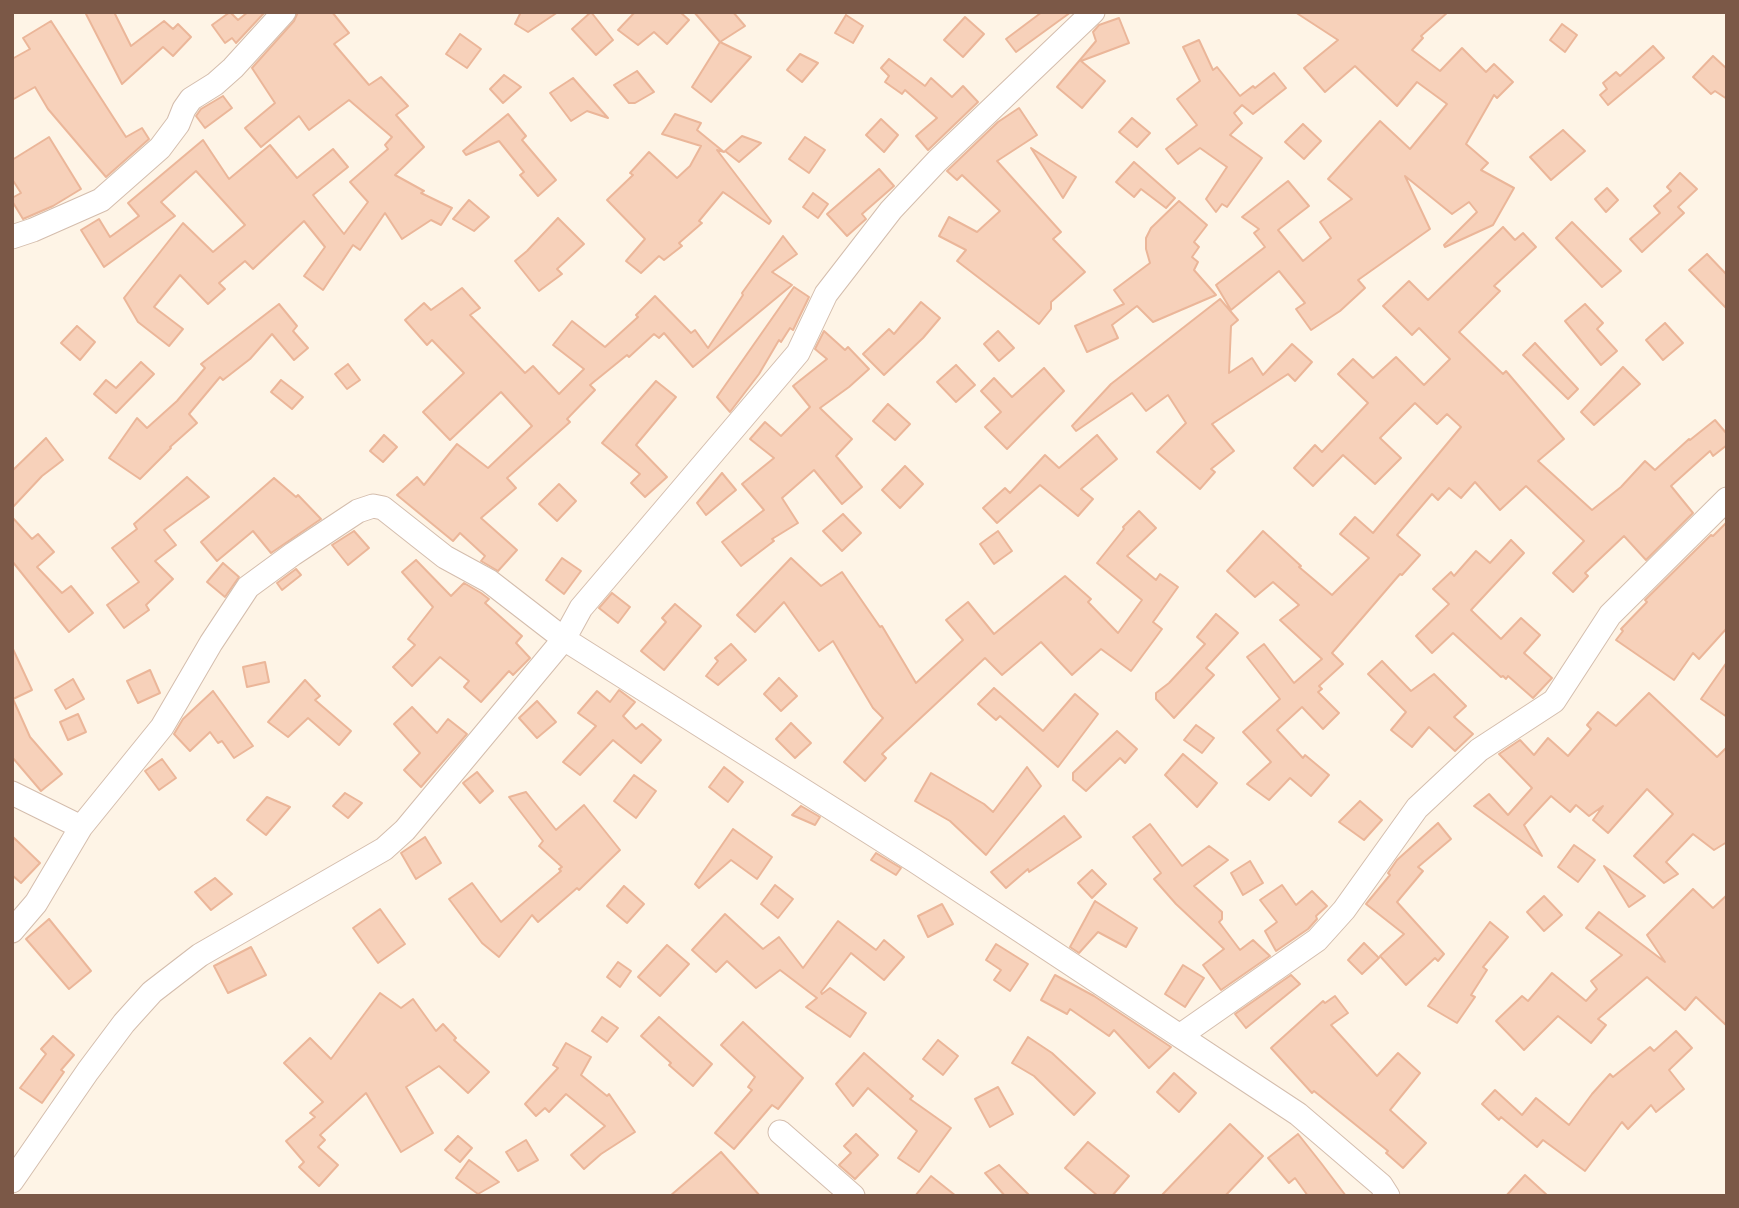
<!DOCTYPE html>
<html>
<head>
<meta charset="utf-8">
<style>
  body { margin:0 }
  #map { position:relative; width:1739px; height:1208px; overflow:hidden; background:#fef4e6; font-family:"IBM Plex Sans",sans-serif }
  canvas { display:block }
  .frame { position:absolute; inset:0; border:14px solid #7b5847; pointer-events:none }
</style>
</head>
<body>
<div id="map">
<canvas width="1739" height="1208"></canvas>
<div class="frame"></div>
</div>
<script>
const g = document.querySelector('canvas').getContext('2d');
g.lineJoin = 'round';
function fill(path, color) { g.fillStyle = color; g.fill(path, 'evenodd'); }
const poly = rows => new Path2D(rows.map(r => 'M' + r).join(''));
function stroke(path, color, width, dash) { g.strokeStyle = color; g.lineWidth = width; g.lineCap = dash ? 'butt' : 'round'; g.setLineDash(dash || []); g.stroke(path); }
const building = poly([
  [85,12,114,12,131,46,164,21,173,29,178,24,191,37,173,56,163,47,122,84,85,12],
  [230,12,238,20,248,12,265,12,236,43,232,38,225,43,212,25,230,12],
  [298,12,332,12,349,33,334,44,369,85,381,77,408,106,396,115,424,147,395,175,424,191,421,193,452,208,441,225,431,220,402,239,385,213,360,250,353,245,323,290,304,276,325,247,304,221,253,269,245,261,219,283,225,289,208,304,180,275,154,307,183,329,169,346,138,322,124,298,183,223,213,252,245,225,196,171,161,202,175,216,104,267,81,230,99,219,110,237,139,216,128,203,203,140,229,179,270,145,297,178,333,149,348,167,313,195,344,234,368,202,350,182,388,149,385,145,392,137,349,100,309,130,299,116,261,147,245,128,275,103,252,68,294,21,298,12],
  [521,12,558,12,528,32,515,24,521,12],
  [591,12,613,40,596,55,572,29,591,12],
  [635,12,680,12,689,20,667,44,654,32,638,45,618,30,635,12],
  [694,12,733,12,745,26,720,42,694,12],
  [1042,12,1071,12,1016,52,1006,39,1042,12],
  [1295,12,1448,12,1421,36,1423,38,1412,50,1440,71,1462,48,1486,72,1494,64,1513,82,1497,98,1494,95,1466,144,1488,163,1481,170,1514,188,1493,225,1445,247,1444,245,1477,212,1469,202,1452,214,1405,176,1430,229,1358,280,1365,288,1340,311,1311,330,1296,309,1305,303,1279,271,1231,310,1216,285,1265,247,1254,233,1259,229,1242,217,1288,181,1309,206,1278,230,1303,261,1331,238,1320,222,1352,199,1328,179,1380,121,1410,149,1447,104,1417,82,1397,106,1355,66,1325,92,1304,68,1338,40,1295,12],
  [846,15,863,26,853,43,835,33,846,15],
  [965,17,984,34,963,57,944,40,965,17],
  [1119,18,1129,43,1081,61,1105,81,1082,108,1057,87,1096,41,1093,32,1099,25,1119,18],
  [51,21,126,137,142,128,149,139,106,177,48,109,35,87,12,100,12,59,30,49,23,38,51,21],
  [1562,24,1577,35,1565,52,1550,40,1562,24],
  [460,34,481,49,467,68,446,54,460,34],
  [1199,40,1213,70,1217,67,1240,96,1253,86,1255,88,1274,73,1286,88,1253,114,1242,105,1234,113,1242,123,1230,135,1262,158,1227,207,1222,204,1216,212,1206,199,1227,167,1200,148,1178,164,1166,149,1197,125,1177,99,1200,81,1183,47,1199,40],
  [720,42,751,57,711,102,692,87,720,42],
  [1653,46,1664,58,1608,105,1600,95,1607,89,1603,83,1616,72,1620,76,1653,46],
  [800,54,818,63,802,82,787,70,800,54],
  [1713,56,1727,69,1727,99,1715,91,1711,94,1693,77,1713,56],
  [889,59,925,86,931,78,952,97,963,86,978,102,928,150,916,136,937,118,905,90,902,94,885,82,889,76,881,68,889,59],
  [637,71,654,92,635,103,629,103,614,85,637,71],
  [504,75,521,87,503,103,490,89,504,75],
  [573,78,608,118,587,111,571,121,550,93,573,78],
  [223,96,232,108,205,128,196,116,201,109,223,96],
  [1019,108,1037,135,997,161,1061,232,1053,239,1085,272,1051,302,1051,309,1039,324,957,261,966,250,939,236,949,217,977,232,1000,211,962,175,957,180,947,171,998,122,1019,108],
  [508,114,526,136,522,140,556,180,538,196,520,175,524,172,499,141,466,155,463,151,508,114],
  [675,114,701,123,697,130,724,152,717,150,771,221,769,224,723,192,699,221,702,223,679,243,682,246,664,260,659,256,641,273,626,261,645,239,607,200,633,175,630,173,649,152,677,178,690,166,701,146,662,134,675,114],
  [1132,118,1150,133,1137,147,1119,132,1132,118],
  [881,119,898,135,884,152,866,135,881,119],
  [1303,124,1321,141,1304,159,1285,142,1303,124],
  [1563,130,1585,151,1551,180,1530,157,1563,130],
  [742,136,761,143,739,162,725,151,742,136],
  [49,137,81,189,53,206,23,219,12,201,12,198,21,193,12,179,12,160,49,137],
  [805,137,825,150,809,173,789,159,805,137],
  [1031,148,1076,177,1063,198,1031,148],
  [1134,162,1175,198,1166,208,1141,189,1134,197,1116,182,1134,162],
  [879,169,894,186,862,214,866,219,847,236,827,214,879,169],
  [1680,173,1697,189,1678,207,1684,213,1642,252,1630,239,1660,213,1654,206,1671,191,1667,187,1680,173],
  [1607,188,1618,200,1606,212,1595,199,1607,188],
  [813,193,828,204,818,218,803,207,813,193],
  [469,200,489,217,474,231,453,219,469,200],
  [1179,201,1207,225,1194,242,1199,247,1192,257,1198,262,1194,270,1216,295,1153,322,1137,306,1112,325,1118,338,1087,352,1075,326,1124,304,1114,290,1150,263,1146,249,1146,238,1151,228,1179,201],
  [558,218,584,244,557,269,562,274,539,291,515,261,527,251,558,218],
  [1572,222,1621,271,1602,287,1556,238,1572,222],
  [1503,227,1515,240,1523,233,1536,247,1494,286,1500,291,1459,332,1503,374,1506,371,1564,439,1538,461,1592,510,1621,487,1645,461,1655,470,1689,439,1690,440,1715,420,1727,434,1727,445,1713,456,1710,451,1671,486,1693,513,1646,560,1624,536,1585,573,1588,576,1573,592,1553,573,1584,541,1526,486,1500,510,1475,482,1461,498,1449,488,1438,500,1432,494,1397,535,1420,555,1402,575,1400,574,1332,653,1343,664,1319,686,1322,689,1318,692,1339,713,1323,729,1302,707,1277,730,1303,758,1305,755,1329,775,1311,796,1290,778,1269,800,1247,784,1271,762,1243,732,1280,699,1247,657,1264,644,1294,683,1322,659,1280,620,1299,605,1273,582,1255,597,1227,571,1263,531,1301,566,1299,567,1332,595,1369,558,1340,534,1355,517,1373,533,1461,427,1447,414,1437,424,1415,403,1380,438,1401,458,1375,484,1343,455,1313,486,1294,468,1315,445,1322,452,1368,403,1338,374,1353,359,1373,378,1396,357,1424,385,1450,359,1419,328,1412,335,1383,306,1409,281,1428,300,1503,227],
  [783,236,797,254,772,272,792,285,693,367,664,333,659,338,654,334,629,357,627,355,590,385,595,390,567,419,570,422,507,478,516,488,481,518,517,550,498,571,481,561,485,556,460,533,453,541,397,495,417,477,424,485,457,444,488,468,532,426,501,392,450,440,423,412,464,373,432,340,427,345,405,320,424,303,431,310,462,288,480,308,470,315,525,373,533,366,559,394,584,369,553,345,572,321,605,347,638,317,636,315,655,296,691,333,695,330,708,348,743,295,742,293,783,236],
  [1707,254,1727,275,1727,309,1689,270,1707,254],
  [794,287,809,297,793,330,790,328,781,342,779,340,759,374,730,412,717,397,794,287],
  [1220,299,1238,320,1231,326,1229,373,1252,358,1263,375,1292,344,1312,362,1295,381,1288,374,1212,424,1234,451,1211,469,1215,472,1200,489,1157,452,1186,423,1168,395,1146,411,1132,393,1076,431,1072,426,1111,384,1220,299],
  [921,302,940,318,923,338,884,375,863,354,889,329,894,334,921,302],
  [279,304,297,326,293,331,308,348,294,360,272,334,250,359,223,380,220,377,189,414,197,423,170,447,171,448,140,479,109,458,137,418,147,428,177,401,205,368,201,364,279,304],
  [1585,304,1603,323,1597,329,1617,351,1601,365,1565,321,1585,304],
  [1665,323,1683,343,1663,360,1646,340,1665,323],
  [77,326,95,342,80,360,61,343,77,326],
  [824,331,845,350,848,347,869,369,849,387,820,408,852,439,836,456,862,487,842,504,814,470,782,498,798,523,772,539,774,541,741,566,722,542,764,510,742,484,774,458,750,439,765,422,781,436,810,407,793,386,827,359,815,349,824,331],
  [998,331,1014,348,999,361,984,344,998,331],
  [1535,343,1578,389,1568,399,1523,355,1535,343],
  [141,362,154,374,116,413,94,394,106,380,116,388,141,362],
  [348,364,360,380,347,389,335,374,348,364],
  [956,365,975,385,956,402,937,382,956,365],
  [1623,367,1640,384,1594,425,1581,412,1623,367],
  [1044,368,1064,391,1007,449,985,427,1001,412,981,391,994,378,1012,397,1044,368],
  [281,380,303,397,292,409,271,392,281,380],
  [656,381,676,397,636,445,667,477,645,497,631,483,640,474,602,443,656,381],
  [888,404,910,424,895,440,873,421,888,404],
  [384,435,397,447,383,462,370,451,384,435],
  [1097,435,1117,459,1081,489,1093,499,1078,516,1040,485,997,523,983,508,1005,488,1010,493,1045,455,1059,468,1097,435],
  [46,438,63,460,42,476,12,508,12,471,46,438],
  [905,466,923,484,900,508,882,490,905,466],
  [722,473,736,490,706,515,697,503,722,473],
  [187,477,209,497,164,530,176,545,155,561,173,579,146,605,149,610,124,628,107,605,139,582,112,548,137,529,134,524,187,477],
  [274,478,296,497,298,495,321,519,271,553,253,531,217,561,201,542,274,478],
  [559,484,576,501,557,521,539,504,559,484],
  [1139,511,1156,528,1127,556,1156,580,1160,574,1178,587,1153,622,1162,629,1131,671,1101,649,1072,675,1041,642,1002,675,985,658,882,754,886,758,865,781,844,762,883,718,873,708,833,641,819,651,784,602,755,632,737,615,791,558,821,586,842,572,880,627,882,626,916,683,963,640,946,620,968,602,994,634,1065,576,1091,599,1088,602,1118,633,1142,600,1097,563,1124,529,1123,527,1139,511],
  [843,514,861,533,842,551,823,531,843,514],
  [12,517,32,539,38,534,54,552,37,567,62,593,71,586,93,613,69,632,12,561,12,517],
  [1727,522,1727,628,1699,659,1693,653,1674,680,1616,640,1623,631,1621,629,1647,602,1645,600,1711,535,1713,536,1727,522],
  [354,531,369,548,348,565,332,545,354,531],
  [998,531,1012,551,994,564,980,544,998,531],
  [1511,540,1524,553,1471,610,1501,639,1521,618,1540,635,1524,653,1552,678,1533,698,1508,676,1506,679,1503,676,1501,677,1453,633,1432,653,1416,636,1449,604,1433,589,1451,572,1454,576,1476,551,1490,563,1511,540],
  [562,558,581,571,564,594,546,580,562,558],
  [416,560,451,596,464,583,481,593,489,599,485,603,522,636,516,643,530,658,513,675,509,671,481,702,464,687,469,681,440,657,412,686,393,667,415,645,408,639,433,607,402,572,416,560],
  [223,563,239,577,225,597,207,582,223,563],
  [296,569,301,575,282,590,277,583,296,569],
  [612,593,630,607,618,623,599,608,612,593],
  [675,604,701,626,664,670,641,651,666,622,662,618,675,604],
  [1216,614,1238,633,1206,668,1214,675,1174,718,1156,699,1156,693,1169,683,1205,644,1197,637,1216,614],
  [731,644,746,660,718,685,706,676,718,661,715,658,731,644],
  [12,647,32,690,13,699,30,737,62,774,41,791,12,757,12,647],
  [1382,661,1411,691,1434,674,1466,706,1454,717,1473,734,1455,751,1429,727,1412,747,1391,730,1406,712,1368,674,1382,661],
  [265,662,269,682,247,687,243,667,265,662],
  [1727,662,1727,717,1701,699,1727,662],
  [150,670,160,693,138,703,127,681,150,670],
  [779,678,797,696,781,711,764,694,779,678],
  [73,679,84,699,66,709,55,690,73,679],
  [305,680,320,696,315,700,351,731,339,745,308,718,288,737,268,722,305,680],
  [994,688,1043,731,1075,694,1098,714,1058,767,1000,716,996,720,978,704,994,688],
  [619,690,635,702,623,716,636,729,642,724,661,740,641,763,613,740,580,775,563,762,596,726,578,713,597,691,610,702,619,690],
  [213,691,253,746,234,758,222,741,218,743,210,732,190,751,174,734,183,719,213,691],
  [1649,693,1717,757,1727,747,1727,842,1714,850,1693,834,1666,862,1678,874,1664,883,1634,856,1673,814,1647,789,1608,833,1593,820,1603,806,1589,816,1576,805,1570,812,1551,796,1524,825,1542,856,1474,806,1489,794,1508,815,1532,788,1499,754,1520,740,1534,755,1548,738,1568,756,1591,729,1587,725,1598,712,1616,726,1649,693],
  [537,701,556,722,537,738,519,718,537,701],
  [412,707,437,733,448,719,467,734,421,787,404,770,420,753,394,724,412,707],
  [78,714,86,732,68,740,60,722,78,714],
  [791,723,811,743,795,758,776,739,791,723],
  [1196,725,1214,738,1202,753,1184,740,1196,725],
  [1117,731,1137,749,1125,763,1120,758,1086,791,1073,780,1073,773,1117,731],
  [1183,754,1217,783,1197,807,1165,775,1183,754],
  [162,759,176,778,159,790,145,771,162,759],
  [724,767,743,782,728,802,709,787,724,767],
  [1027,767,1041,786,986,855,950,821,915,801,931,773,984,804,993,812,1027,767],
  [477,772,493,791,480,803,463,783,477,772],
  [634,775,656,791,636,818,614,801,634,775],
  [526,792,556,830,584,805,620,850,579,890,577,888,538,922,532,915,499,957,482,943,449,899,472,883,501,922,561,871,559,869,562,867,539,846,543,841,509,797,526,792],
  [345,793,362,803,348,818,333,806,345,793],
  [267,797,290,807,266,835,247,820,267,797],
  [1360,801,1382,820,1364,840,1339,822,1360,801],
  [801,806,820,817,815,825,792,815,801,806],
  [1064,816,1081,837,1029,872,1028,869,1006,888,991,872,1064,816],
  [1438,823,1451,839,1418,867,1423,871,1397,902,1444,954,1438,961,1435,958,1406,985,1380,956,1404,934,1366,904,1390,875,1388,873,1397,860,1438,823],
  [1150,824,1182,866,1209,846,1228,860,1194,886,1222,912,1222,919,1219,922,1240,950,1253,940,1270,956,1221,990,1203,965,1224,949,1176,904,1154,879,1161,873,1133,837,1150,824],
  [733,829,772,857,757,879,731,860,699,888,695,884,733,829],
  [12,836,40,863,21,883,12,875,12,836],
  [425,837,441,863,416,879,401,853,425,837],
  [1574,845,1595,860,1578,882,1558,867,1574,845],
  [876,853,901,868,896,875,871,860,876,853],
  [1250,861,1263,883,1243,895,1231,873,1250,861],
  [1604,866,1645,896,1629,907,1604,866],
  [1092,870,1106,884,1092,898,1078,883,1092,870],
  [215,878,232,894,211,910,195,892,215,878],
  [775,885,793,899,778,918,761,904,775,885],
  [1282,885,1296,905,1312,891,1327,906,1316,916,1317,919,1308,929,1276,951,1265,931,1277,922,1260,900,1282,885],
  [624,886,644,904,627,923,607,906,624,886],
  [1693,889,1713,908,1727,895,1727,1026,1696,997,1685,1010,1647,977,1598,1019,1606,1025,1591,1043,1558,1016,1524,1050,1496,1021,1522,996,1528,1001,1552,973,1586,1001,1597,989,1591,981,1622,955,1586,928,1599,912,1665,962,1647,935,1693,889],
  [1544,896,1562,915,1544,931,1527,912,1544,896],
  [1095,901,1137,928,1126,947,1098,932,1079,953,1070,947,1095,901],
  [942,904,953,924,928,937,918,916,942,904],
  [380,909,405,944,378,963,353,928,380,909],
  [725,914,763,949,779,937,803,968,838,921,876,950,884,940,904,957,884,980,851,953,821,992,822,994,830,988,866,1013,850,1037,806,1007,817,998,780,970,756,988,727,961,716,972,692,950,725,914],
  [49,919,91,971,69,989,26,939,49,919],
  [1490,922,1508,937,1483,967,1487,970,1471,995,1475,997,1457,1023,1428,1006,1490,922],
  [1364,943,1379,958,1362,974,1348,960,1364,943],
  [996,944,1028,964,1010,991,994,980,1001,970,986,960,996,944],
  [667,945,689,964,660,996,638,977,667,945],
  [251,947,266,975,228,993,214,966,251,947],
  [618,962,631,971,620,987,607,977,618,962],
  [1183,965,1204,978,1185,1007,1165,994,1183,965],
  [1055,975,1094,996,1171,1047,1149,1068,1114,1030,1109,1036,1070,1009,1067,1014,1041,1000,1055,975],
  [1291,975,1300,984,1246,1028,1235,1014,1291,975],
  [380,993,401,1008,413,999,436,1031,443,1024,456,1038,454,1040,489,1072,468,1093,439,1066,406,1087,433,1133,401,1152,366,1093,320,1135,325,1140,318,1147,338,1165,319,1186,299,1167,304,1162,286,1141,315,1117,310,1113,323,1102,284,1063,310,1038,331,1059,380,993],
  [1335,996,1348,1013,1331,1025,1377,1076,1398,1053,1420,1073,1390,1110,1426,1143,1403,1168,1386,1153,1388,1151,1314,1091,1312,1093,1271,1048,1323,1001,1325,1003,1335,996],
  [602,1017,618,1028,607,1042,592,1031,602,1017],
  [659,1017,712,1064,693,1086,669,1065,671,1063,641,1036,659,1017],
  [743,1022,803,1078,778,1109,772,1105,734,1149,715,1133,752,1090,748,1087,755,1077,721,1045,743,1022],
  [1676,1031,1692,1048,1669,1070,1684,1089,1656,1112,1651,1105,1628,1129,1622,1122,1585,1171,1543,1140,1537,1147,1501,1117,1499,1120,1482,1104,1495,1090,1522,1115,1536,1098,1569,1125,1592,1094,1610,1074,1613,1077,1650,1047,1654,1051,1676,1031],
  [53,1036,74,1055,61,1070,64,1072,42,1103,20,1088,46,1054,41,1049,53,1036],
  [1028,1037,1052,1053,1095,1093,1074,1115,1034,1076,1012,1063,1028,1037],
  [938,1040,958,1056,943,1075,923,1059,938,1040],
  [566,1043,591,1057,581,1075,607,1096,609,1094,635,1132,601,1154,584,1169,571,1155,605,1126,566,1094,549,1112,545,1108,536,1116,525,1104,558,1068,553,1065,566,1043],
  [864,1053,913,1096,910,1099,951,1128,919,1172,898,1158,917,1131,868,1088,853,1106,836,1084,864,1053],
  [1174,1073,1196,1093,1179,1112,1157,1092,1174,1073],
  [998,1087,1013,1114,990,1127,975,1099,998,1087],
  [1230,1124,1263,1156,1225,1196,1161,1196,1230,1124],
  [856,1134,878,1155,855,1179,839,1165,851,1153,844,1146,856,1134],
  [1298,1134,1321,1163,1346,1196,1308,1196,1295,1178,1289,1183,1268,1158,1298,1134],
  [458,1136,472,1148,460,1162,445,1150,458,1136],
  [526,1140,538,1160,518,1171,506,1152,526,1140],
  [1088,1142,1129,1176,1112,1196,1098,1196,1065,1168,1088,1142],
  [721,1152,760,1196,670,1196,721,1152],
  [469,1160,499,1182,478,1194,456,1178,469,1160],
  [999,1165,1030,1196,1005,1196,985,1173,999,1165],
  [1525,1175,1548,1196,1506,1196,1525,1175],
  [931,1176,956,1196,915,1196,931,1176]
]);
const minor = poly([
  [12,237,33,230,101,200,160,148,178,124,184,109,191,99,215,84,233,68,284,12],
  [12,793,81,827],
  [12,931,36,903,81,827,162,727,211,643,248,587,293,554,358,511,373,506,383,508,445,557,489,581,564,639,915,861,1298,1114,1381,1185,1388,1196],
  [1181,1035,1317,940,1344,910,1417,808,1479,750,1554,701,1610,615,1727,499],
  [780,1132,853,1196],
  [12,1181,88,1071,124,1023,152,992,200,955,384,849,405,830,564,639,581,608,798,353,826,294,891,210,937,161,1093,12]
]);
fill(building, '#f7d1ba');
stroke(building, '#ebb699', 2);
stroke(minor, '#d4bdad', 25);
stroke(minor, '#fff', 23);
</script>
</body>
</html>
